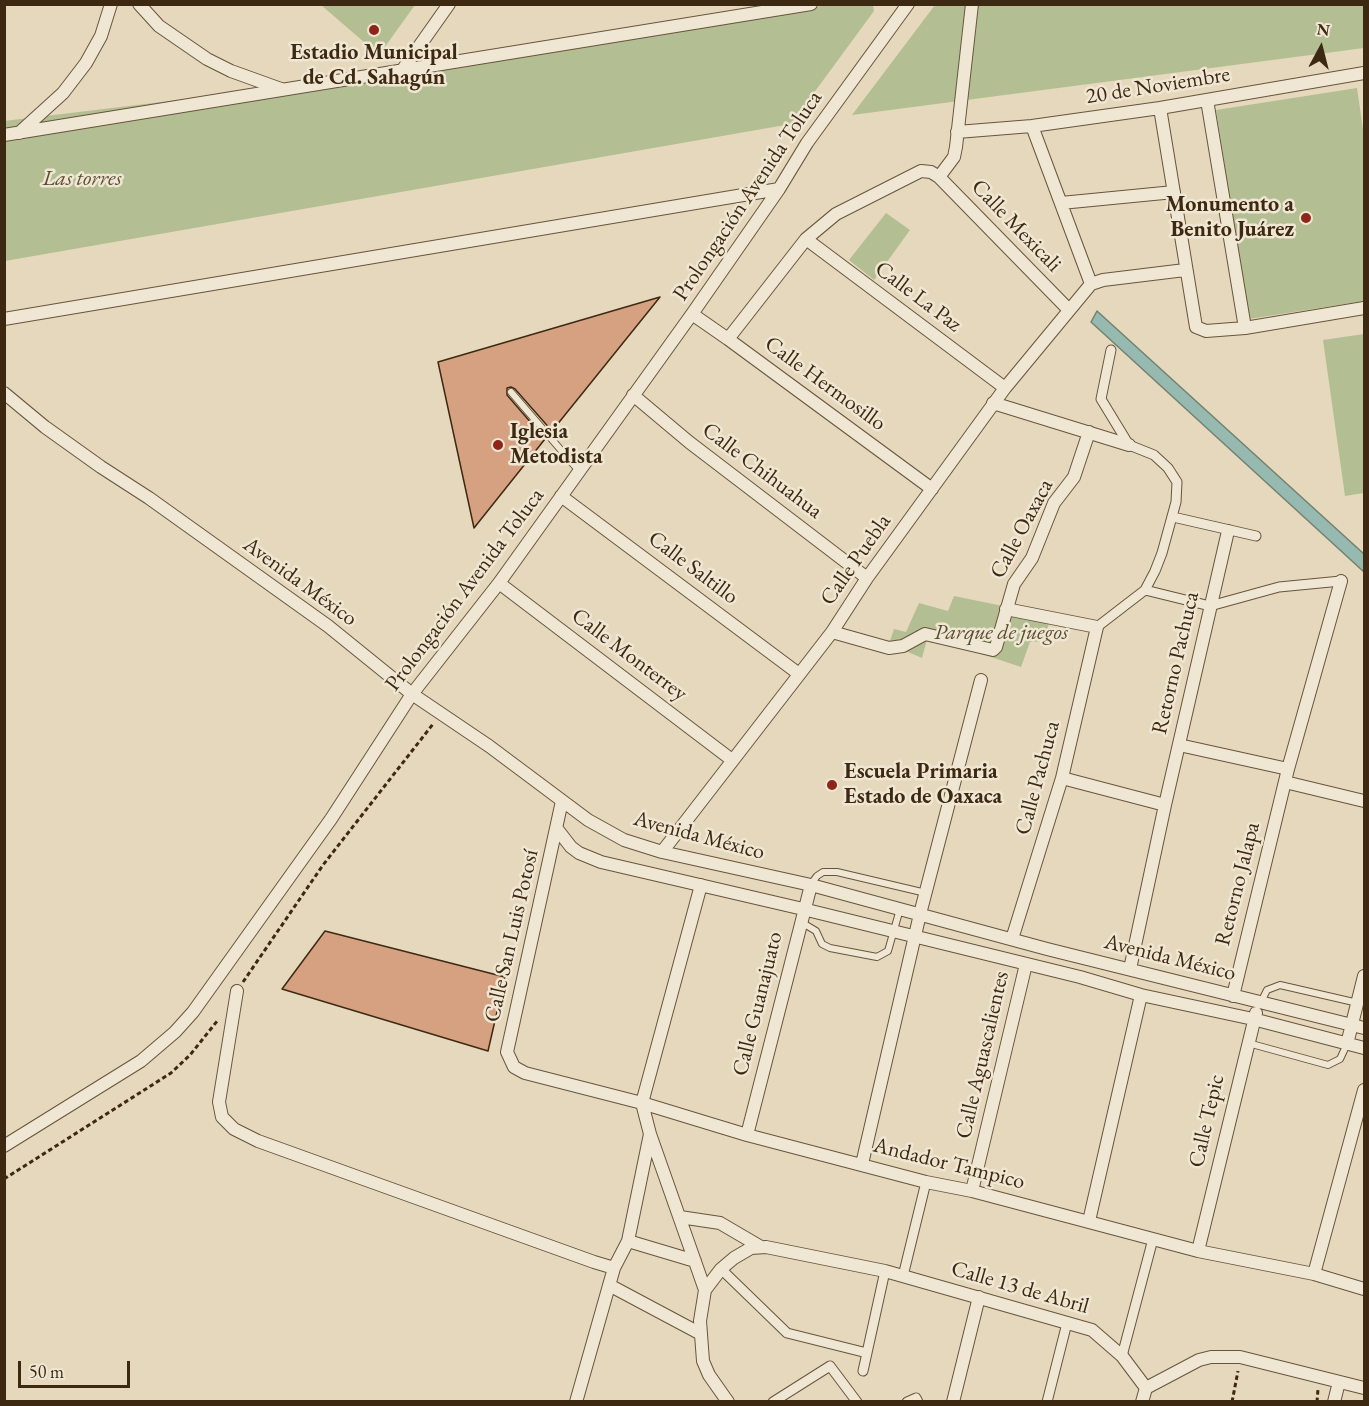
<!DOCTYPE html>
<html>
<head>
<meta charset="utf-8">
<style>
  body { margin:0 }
  #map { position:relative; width:1369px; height:1406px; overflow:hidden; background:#e6d8bc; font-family:"EB Garamond",serif }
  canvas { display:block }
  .frame { position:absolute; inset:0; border:6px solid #3d2911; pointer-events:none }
  .north { position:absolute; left:1291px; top:18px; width:60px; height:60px; -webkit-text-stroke:4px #efe6d3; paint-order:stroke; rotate:7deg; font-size:16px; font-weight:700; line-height:24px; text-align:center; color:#3d2911 }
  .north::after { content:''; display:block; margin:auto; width:21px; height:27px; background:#3d2911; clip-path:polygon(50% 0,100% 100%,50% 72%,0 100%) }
  .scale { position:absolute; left:18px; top:1361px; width:112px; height:27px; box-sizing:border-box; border:3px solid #3d2911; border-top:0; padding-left:8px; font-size:18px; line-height:21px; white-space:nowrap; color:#3d2911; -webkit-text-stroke:4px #efe6d3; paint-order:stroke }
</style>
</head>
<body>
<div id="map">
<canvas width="1369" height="1406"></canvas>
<div class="frame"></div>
<div class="north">N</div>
<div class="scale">50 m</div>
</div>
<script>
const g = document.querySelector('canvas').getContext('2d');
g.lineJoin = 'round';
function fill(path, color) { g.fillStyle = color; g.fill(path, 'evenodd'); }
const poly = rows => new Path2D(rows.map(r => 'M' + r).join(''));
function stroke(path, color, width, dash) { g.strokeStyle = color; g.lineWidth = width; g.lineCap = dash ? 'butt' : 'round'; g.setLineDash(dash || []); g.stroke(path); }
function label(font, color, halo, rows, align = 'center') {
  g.font = font + ' "EB Garamond",serif'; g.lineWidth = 5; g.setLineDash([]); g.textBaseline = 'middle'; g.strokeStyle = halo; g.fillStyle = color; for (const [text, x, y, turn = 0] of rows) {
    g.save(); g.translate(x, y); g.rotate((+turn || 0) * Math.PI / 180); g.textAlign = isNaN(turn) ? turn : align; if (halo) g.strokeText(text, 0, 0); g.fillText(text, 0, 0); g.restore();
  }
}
const green = poly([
  [321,5,415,5,379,55],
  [828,5,873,5,874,11,791,124,5,261,4,121,386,75],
  [935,5,1364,5,1364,48,852,115],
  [1357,88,1364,136,1364,301,1249,319,1216,110],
  [886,213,910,230,874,280,849,260],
  [1364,334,1364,493,1345,496,1323,340],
  [954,596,1003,606,1050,619,1044,641,1030,642,1021,667,928,636,922,658,889,644,894,629,906,632,919,603,948,611]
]);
const water = poly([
  [1097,311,1364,554,1364,572,1091,322,1097,311]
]);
const building = poly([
  [660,297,552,431,515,389,511,387,507,388,507,395,545,439,474,528,438,362,660,297],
  [325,931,505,977,488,1051,282,989,325,931]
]);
const path = poly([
  [243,982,323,865,433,724],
  [4,1179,171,1073,190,1055,218,1020],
  [1232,1402,1238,1371],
  [1317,1402,1318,1389]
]);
const service = poly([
  [511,392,579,471],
  [811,884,817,876,823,872,837,872,926,893],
  [801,922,816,931,822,944,830,948,877,957,888,951,900,909],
  [1261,1002,1267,990,1280,985,1358,1003],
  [1248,1043,1328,1065,1340,1059,1347,1044]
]);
const pedestrian = poly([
  [1173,517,1256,536],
  [1145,590,1210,606,1279,587,1341,581],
  [1097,627,1145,590,1155,571,1162,553,1176,502,1177,482,1168,468,1154,455,1129,445,1101,399,1111,350],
  [721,1269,787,1333,867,1353],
  [903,1276,926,1182],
  [1122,1356,1153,1239],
  [863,1371,885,1271],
  [773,1402,830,1366,857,1402],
  [907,1402,916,1398,918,1402],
  [1047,1402,1067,1323]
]);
const minor = poly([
  [139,4,159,26,207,59,231,71,281,89],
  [401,72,449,4],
  [1207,100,1245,328,1364,308],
  [1160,108,1196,327,1206,331,1245,328],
  [1032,126,1091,284],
  [957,132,1032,126,1160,108,1364,73],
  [19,133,63,93,86,63,101,36,111,4],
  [4,135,811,4],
  [939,177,954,157,956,147,972,4],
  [1061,203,1174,192],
  [806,239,1005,388],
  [692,314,728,339,932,489],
  [4,319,779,189],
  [728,339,806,239,836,214,921,171,931,172,939,177,1069,310],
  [4,393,45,427,101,467,149,498,328,626,412,694,489,746,588,820,624,840,662,852,811,885,1047,949,1364,1028],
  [633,395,689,442,867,578],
  [993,403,1129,445],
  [561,496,799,674],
  [499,583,732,760],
  [1006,609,1097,627,1062,778,1012,939],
  [832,632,889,648,903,646,925,634,993,650,996,647,1014,584,1032,558,1054,503,1074,477,1089,432],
  [1179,745,1288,769],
  [1062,778,1165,805],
  [1285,782,1364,801],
  [562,801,507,1052,514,1067,525,1073,642,1103,747,1135,926,1182,972,1191,1198,1251,1314,1274,1364,1289],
  [557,829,571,847,579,853,601,862,803,909,1080,977,1141,995,1253,1019,1364,1048],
  [662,852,832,632,867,578,1005,388,1091,284,1103,280,1185,270],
  [701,885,642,1103,650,1134,705,1290],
  [1130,969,1165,805,1228,531],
  [237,991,219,1102,222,1117,234,1129,258,1141,594,1262,614,1268,628,1241,650,1134],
  [1233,996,1288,769,1341,581],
  [1347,1044,1364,976],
  [747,1135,811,885],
  [4,1146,141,1061,175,1032,193,1012,331,819,412,694,499,583,692,314,779,189,807,143,908,4],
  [862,1164,920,914,981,680],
  [972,1191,1026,964],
  [680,1217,720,1223,761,1247],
  [1089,1221,1141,995],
  [628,1241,695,1261],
  [1198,1251,1256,1013],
  [1314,1274,1364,1090],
  [609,1285,701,1334],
  [576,1402,614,1268],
  [728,1402,709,1375,703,1361,700,1321,705,1290,721,1269,734,1258,751,1248,766,1247,885,1271,1092,1330,1122,1356,1146,1388,1199,1360,1211,1357,1240,1357,1364,1388],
  [953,1402,979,1297],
  [1142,1402,1146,1388],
  [1334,1402,1339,1382]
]);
const markers = [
  [374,30,6,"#8f2418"],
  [1306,218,6,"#8f2418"],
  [498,445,6,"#8f2418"],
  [832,785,6,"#8f2418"]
];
const poiNames = [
  ["Estadio Municipal",374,53,"center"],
  ["de Cd. Sahagún",374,78,"center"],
  ["Monumento a",1294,205,"right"],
  ["Benito Juárez",1294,230,"right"],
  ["Iglesia",510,432],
  ["Metodista",510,457],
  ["Escuela Primaria",844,772],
  ["Estado de Oaxaca",844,797]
];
const streetNames = [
  ["20 de Noviembre",1158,86,-9],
  ["Prolongación Avenida Toluca",748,196,-56],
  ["Calle Mexicali",1016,226,46],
  ["Calle La Paz",918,297,37],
  ["Calle Hermosillo",825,384,36],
  ["Calle Chihuahua",762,471,37],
  ["Calle Oaxaca",1022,529,-62],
  ["Calle Puebla",856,560,-55],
  ["Calle Saltillo",693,568,37],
  ["Avenida México",300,582,36],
  ["Prolongación Avenida Toluca",465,590,-53],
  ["Calle Monterrey",629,655,37],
  ["Retorno Pachuca",1176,663,-77],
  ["Calle Pachuca",1038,778,-75],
  ["Avenida México",699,836,15],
  ["Retorno Jalapa",1238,884,-76],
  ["Calle San Luis Potosí",512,936,-77],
  ["Avenida México",1170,958,14],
  ["Calle Guanajuato",758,1004,-76],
  ["Calle Aguascalientes",983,1055,-77],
  ["Calle Tepic",1207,1121,-77],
  ["Andador Tampico",949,1164,14],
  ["Calle 13 de Abril",1020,1288,16]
];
const parkNames = [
  ["Las torres",82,179],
  ["Parque de juegos",1001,633]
];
fill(green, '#b3bf92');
fill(water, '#96baaf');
stroke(water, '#728070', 1.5);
fill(building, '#d5a181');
stroke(building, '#3d2911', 1.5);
stroke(service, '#67553c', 8);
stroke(pedestrian, '#67553c', 11);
stroke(minor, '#67553c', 14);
stroke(path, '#3d2911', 3, [4.5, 3]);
stroke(service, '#efe6d3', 6);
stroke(pedestrian, '#efe6d3', 9);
stroke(minor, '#efe6d3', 12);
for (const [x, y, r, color] of markers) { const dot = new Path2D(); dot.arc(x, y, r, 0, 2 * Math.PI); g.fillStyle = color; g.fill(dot); stroke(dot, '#efe6d3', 2); }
label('bold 22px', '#3d2911', '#efe6d3', poiNames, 'left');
label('22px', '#3d2911', '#efe6d3', streetNames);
label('italic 22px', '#5a4e31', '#efe6d3', parkNames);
</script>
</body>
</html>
